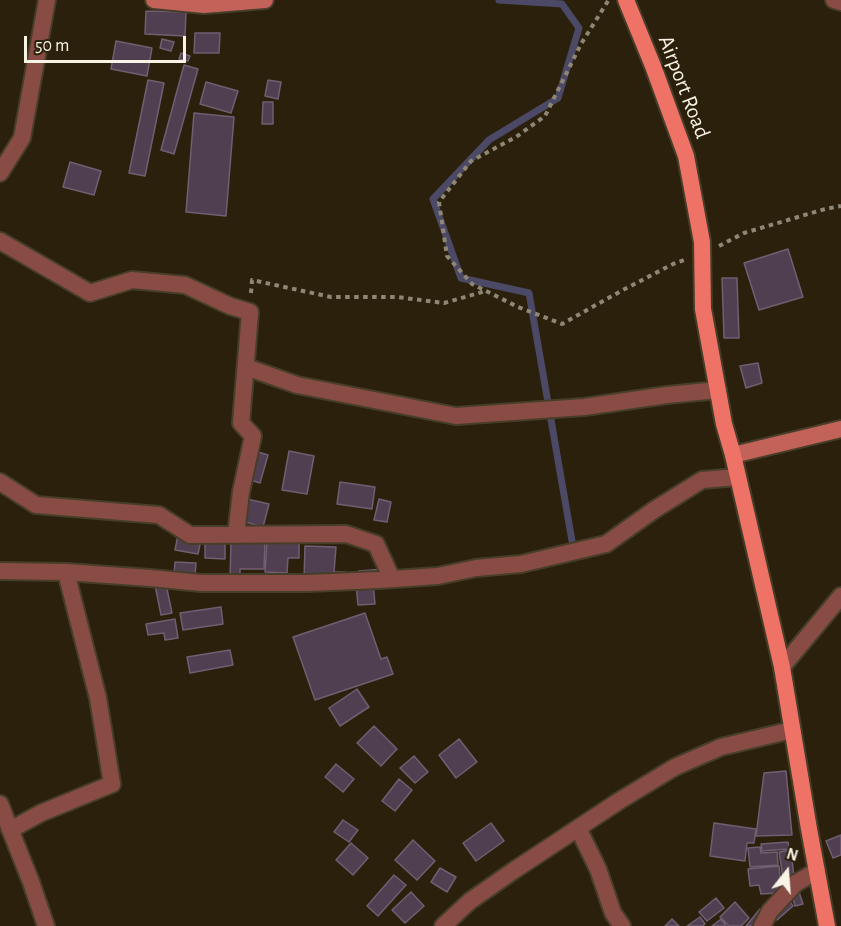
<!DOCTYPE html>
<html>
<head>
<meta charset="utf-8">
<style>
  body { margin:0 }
  #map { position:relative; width:841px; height:926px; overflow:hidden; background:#2a200b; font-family:"Alegreya Sans",sans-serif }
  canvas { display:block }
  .north { position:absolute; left:757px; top:842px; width:60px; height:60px; -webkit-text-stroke:4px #2a200b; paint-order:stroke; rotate:17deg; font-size:16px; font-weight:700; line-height:24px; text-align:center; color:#f9f3e6 }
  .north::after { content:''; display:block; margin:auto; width:21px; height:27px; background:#f9f3e6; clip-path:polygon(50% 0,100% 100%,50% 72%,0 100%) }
  .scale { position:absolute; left:24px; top:36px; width:162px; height:27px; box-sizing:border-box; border:3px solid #f9f3e6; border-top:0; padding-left:8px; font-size:18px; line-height:21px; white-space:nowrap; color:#f9f3e6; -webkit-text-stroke:4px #2a200b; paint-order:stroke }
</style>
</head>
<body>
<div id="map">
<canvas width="841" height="926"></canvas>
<div class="north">N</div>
<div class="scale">50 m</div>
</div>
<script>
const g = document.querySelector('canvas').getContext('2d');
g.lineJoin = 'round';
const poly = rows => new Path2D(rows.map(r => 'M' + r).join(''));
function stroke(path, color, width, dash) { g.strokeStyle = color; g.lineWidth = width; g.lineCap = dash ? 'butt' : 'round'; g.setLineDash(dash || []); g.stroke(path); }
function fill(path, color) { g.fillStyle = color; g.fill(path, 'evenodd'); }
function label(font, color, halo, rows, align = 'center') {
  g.font = font + ' "Alegreya Sans",sans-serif'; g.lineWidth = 4.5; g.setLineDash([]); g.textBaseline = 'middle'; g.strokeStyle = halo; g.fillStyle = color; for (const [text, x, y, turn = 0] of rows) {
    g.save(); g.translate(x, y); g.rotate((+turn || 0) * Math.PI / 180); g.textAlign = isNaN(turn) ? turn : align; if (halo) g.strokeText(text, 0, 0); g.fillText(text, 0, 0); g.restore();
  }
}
const stream = poly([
  [499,0,562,4,579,28,558,98,489,140,433,199,461,278,529,293,572,541]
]);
const building = poly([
  [146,11,186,12,185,36,145,34,146,11],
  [195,33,220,33,219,53,194,53,195,33],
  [162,39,174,42,171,51,160,48,162,39],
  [116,41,152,48,147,76,111,69,116,41],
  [181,53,190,56,188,61,179,59,181,53],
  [184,65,198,69,174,154,161,150,184,65],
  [148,80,164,83,145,176,129,173,148,80],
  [268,80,281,82,278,99,265,96,268,80],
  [206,82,238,91,231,113,200,104,206,82],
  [263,102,273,102,273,124,262,124,263,102],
  [194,113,234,117,226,216,186,212,194,113],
  [70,162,101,171,94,195,63,187,70,162],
  [788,249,803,297,759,310,744,263,788,249],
  [722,278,737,278,739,338,724,338,722,278],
  [758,363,762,383,746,388,740,366,758,363],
  [255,451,268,455,260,483,247,479,255,451],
  [289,451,314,456,307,494,282,490,289,451],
  [340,482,375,487,372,509,337,504,340,482],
  [247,499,269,504,263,527,242,521,247,499],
  [379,499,391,502,387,522,374,520,379,499],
  [178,535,201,540,198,554,175,550,178,535],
  [231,540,265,540,264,569,240,569,240,580,230,580,231,540],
  [267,541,299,542,299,558,288,558,287,573,265,572,267,541],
  [205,543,225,543,225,559,205,558,205,543],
  [305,546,336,547,334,572,345,572,345,581,304,579,305,546],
  [175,562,196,563,195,576,174,575,175,562],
  [385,569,386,576,359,578,359,571,385,569],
  [373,583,375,604,358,605,356,585,373,583],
  [166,584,172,613,161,615,155,585,166,584],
  [221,607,223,624,183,630,180,613,221,607],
  [365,613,381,659,387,657,393,674,315,700,293,637,365,613],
  [175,619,178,638,165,640,164,633,148,635,146,624,175,619],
  [230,650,233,665,190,673,187,657,230,650],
  [357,689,369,707,340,726,329,708,357,689],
  [374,726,397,749,381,766,357,743,374,726],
  [459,739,477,762,456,778,439,755,459,739],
  [414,756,428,772,415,783,400,768,414,756],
  [336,764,354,779,343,792,325,777,336,764],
  [786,771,792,835,756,836,764,773,786,771],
  [399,779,412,790,395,811,382,801,399,779],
  [343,820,358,830,349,842,334,832,343,820],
  [491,823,504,841,476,861,463,843,491,823],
  [714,823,756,829,754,843,747,843,745,861,710,856,714,823],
  [841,835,841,855,833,858,826,841,841,835],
  [413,840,435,861,417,880,395,860,413,840],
  [788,842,789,849,762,851,761,844,788,842],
  [351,843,368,858,353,875,336,860,351,843],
  [760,847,761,853,777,852,778,865,750,867,748,848,760,847],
  [791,850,794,877,783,878,779,852,791,850],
  [779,866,781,886,777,886,778,893,761,894,759,885,750,886,748,869,779,866],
  [440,868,456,877,447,892,431,882,440,868],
  [394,875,406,885,378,916,367,906,394,875],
  [798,889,803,904,795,906,791,891,798,889],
  [411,892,424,906,405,923,392,910,411,892],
  [716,898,724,908,707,921,699,912,716,898],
  [787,898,793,906,777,920,770,912,787,898],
  [735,902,749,918,741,926,729,926,720,917,735,902],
  [760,909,767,914,757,926,746,926,760,909],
  [700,917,705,924,702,926,687,926,700,917],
  [672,919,679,926,665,926,672,919],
  [721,919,726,926,712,926,721,919]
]);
const path = poly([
  [608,1,581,44,545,116,516,137,471,161,439,202,447,256,472,284,518,307,562,324,621,291,673,264,684,260],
  [719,246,744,233,825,209,841,206],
  [251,293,252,280,331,297,397,297,444,303,486,291]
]);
const minor = poly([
  [834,0,841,2],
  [0,173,22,138,47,0],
  [0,241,90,293,132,280,185,285,230,306,250,312,241,423,253,436,241,492,236,535],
  [246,367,297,385,456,416,584,407,667,395,718,390],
  [0,482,36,505,159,515,190,535,346,534,376,544,392,579],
  [0,571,66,572,150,578,201,583,308,583,379,580,438,576,476,568,521,564,606,544,654,510,702,480,738,477],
  [782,667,841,596],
  [0,804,31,882,46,926],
  [578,828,598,869,613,913,622,926],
  [10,830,41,813,112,784,98,698,66,572],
  [443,926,470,901,513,871,619,801,675,767,721,747,792,730],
  [762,926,770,911,796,883,817,871]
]);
const secondary = poly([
  [154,0,204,5,265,0],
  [733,455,841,429]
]);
const primary = poly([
  [626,0,653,66,686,156,702,242,703,309,724,424,733,455,782,667,809,829,827,926]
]);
const streetNames = [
  ["Airport Road",684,87,69]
];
stroke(stream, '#4b4965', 7);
fill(building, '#503f51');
stroke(building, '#705e72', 1.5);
stroke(minor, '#473e2a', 20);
stroke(secondary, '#473e2a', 20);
stroke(primary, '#473e2a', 20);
stroke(path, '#8f8776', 4, [4.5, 4.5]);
stroke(minor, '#884c45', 16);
stroke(secondary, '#c26258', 16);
stroke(primary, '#ee7266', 16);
label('22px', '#f9f3e6', '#2a200b', streetNames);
</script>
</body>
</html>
